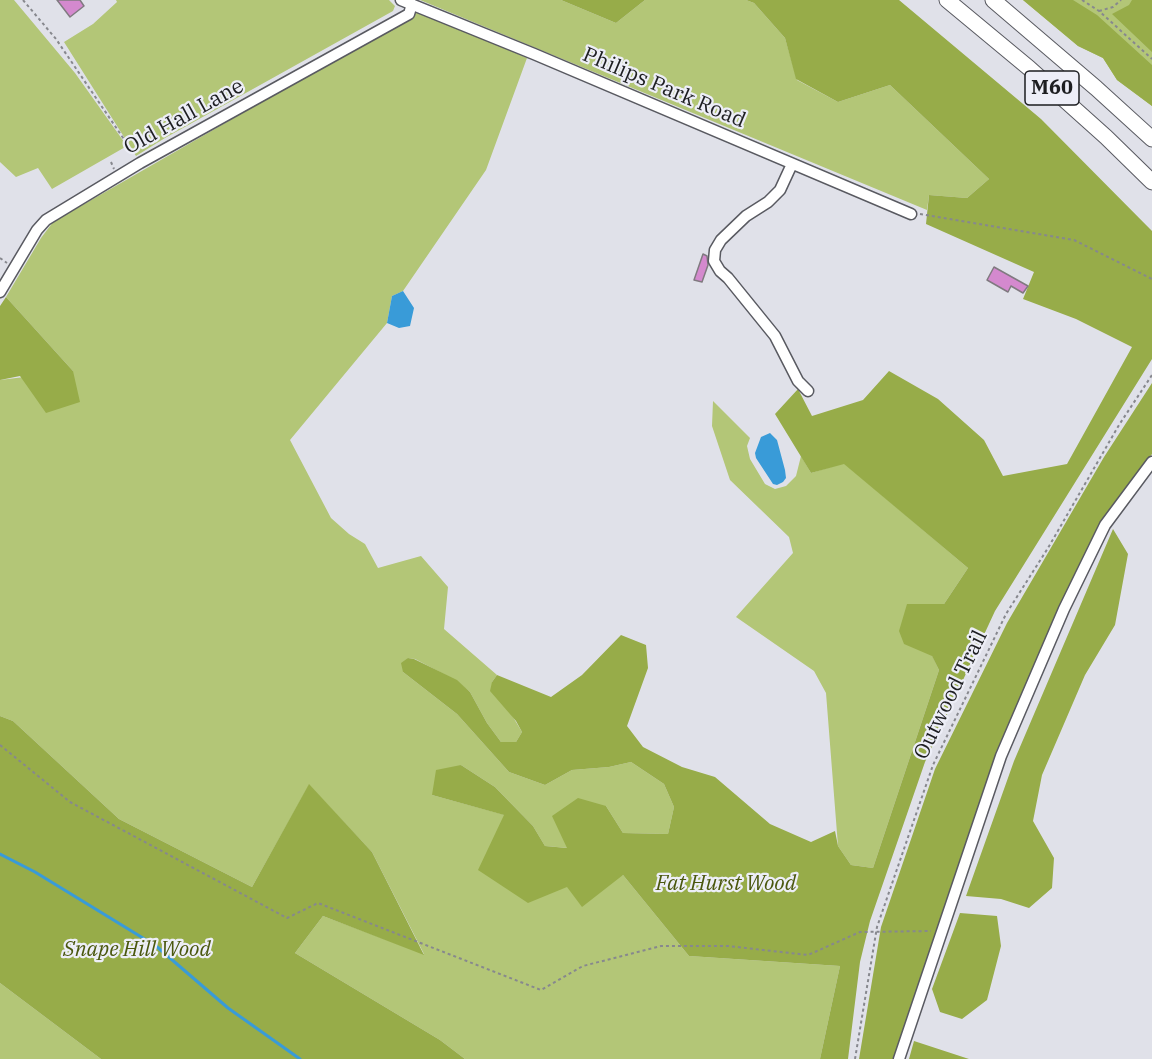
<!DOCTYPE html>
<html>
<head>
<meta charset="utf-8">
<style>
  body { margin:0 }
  canvas { display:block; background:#e0e1e9 }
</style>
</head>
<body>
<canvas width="1152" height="1059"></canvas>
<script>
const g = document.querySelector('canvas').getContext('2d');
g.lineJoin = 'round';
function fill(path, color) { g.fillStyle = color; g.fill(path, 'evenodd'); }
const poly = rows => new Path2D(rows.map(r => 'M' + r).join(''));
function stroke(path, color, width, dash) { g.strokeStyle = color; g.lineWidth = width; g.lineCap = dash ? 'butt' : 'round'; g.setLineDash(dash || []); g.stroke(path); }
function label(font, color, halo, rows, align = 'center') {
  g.font = font + ' "IBM Plex Serif",serif'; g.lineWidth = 4.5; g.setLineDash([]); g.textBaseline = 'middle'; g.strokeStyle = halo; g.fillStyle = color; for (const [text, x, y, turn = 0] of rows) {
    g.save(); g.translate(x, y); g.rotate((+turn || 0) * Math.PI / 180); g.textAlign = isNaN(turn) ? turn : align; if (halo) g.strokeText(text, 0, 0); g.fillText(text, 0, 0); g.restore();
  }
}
const green = poly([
  [0,0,14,0,75,73,127,146,52,189,38,168,16,177,0,162],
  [116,0,389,0,395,6,393,11,165,138,136,156,64,42,93,24,117,2],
  [420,0,561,0,616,23,645,0,746,0,754,3,785,38,797,80,838,102,890,85,989,179,967,198,929,195,927,210],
  [1023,0,1152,0,1152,106,1117,80,1103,58,1078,46],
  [420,11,527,58,486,170,403,291,392,296,387,323,290,440,331,518,349,534,365,544,378,568,421,556,448,587,444,629,497,675,492,682,522,732,516,742,501,742,487,723,470,692,457,681,415,659,408,658,403,672,457,714,509,772,545,785,572,770,609,767,631,762,664,784,674,807,668,834,623,833,606,806,568,848,545,846,533,826,495,787,461,765,432,795,505,815,567,887,623,875,689,956,840,966,820,1059,465,1059,440,1040,295,953,323,916,424,954,372,852,309,785,252,887,119,819,13,721,0,716,0,380,73,371,6,297,41,238,53,222],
  [713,401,750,438,747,446,750,459,765,484,775,489,786,486,796,476,801,456,811,473,844,463,968,568,944,604,907,604,939,670,873,868,851,865,838,846,826,693,814,671,736,617,793,553,789,537,730,480,712,426],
  [0,983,101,1059,0,1059]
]);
const forest = poly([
  [561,0,645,0,616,23],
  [746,0,899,0,1041,119,1152,231,1152,359,995,611,925,762,870,921,860,962,848,1059,820,1059,840,966,689,956,623,875,582,907,567,887,528,903,478,870,504,815,432,795,436,770,461,765,495,787,533,826,545,846,567,848,552,816,578,798,606,806,623,833,668,834,674,807,664,784,631,762,609,767,572,770,545,785,509,772,457,714,403,672,401,663,408,658,414,659,457,680,470,692,487,723,501,742,516,742,522,732,516,721,490,691,492,682,497,675,551,697,582,675,621,635,646,645,648,668,627,726,643,747,682,767,715,777,770,824,811,842,835,831,838,846,851,865,873,868,939,670,932,656,904,644,899,631,907,604,944,604,968,568,844,464,811,473,775,414,798,389,812,416,863,400,889,371,938,399,984,440,1003,476,1067,464,1132,347,1076,319,1023,299,1034,272,926,224,929,195,967,198,989,179,890,85,838,102,796,79,785,38,754,3],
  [1023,0,1073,0,1097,15,1152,65,1152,106,1117,80,1103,58,1078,46],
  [1132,0,1152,0,1152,52,1112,14,1129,5],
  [6,297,73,371,80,402,46,413,20,376,0,380,0,306],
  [1152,383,1152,454,1102,523,1062,603,997,750,897,1059,859,1059,881,927,935,769,1007,623,1104,457],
  [1113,529,1128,554,1115,625,1085,675,1042,775,1033,821,1054,858,1052,888,1029,908,1001,899,966,896,1014,761],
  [0,716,13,721,119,819,252,887,309,784,372,852,424,955,323,916,295,953,440,1040,465,1059,101,1059,0,983],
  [960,913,997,916,1001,946,987,1000,962,1019,940,1012,932,989],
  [914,1041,969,1059,909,1059]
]);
const water = poly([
  [403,291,414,308,410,326,399,328,387,323,392,296],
  [770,433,777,440,785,470,786,478,783,482,777,485,773,484,756,458,755,453,761,437]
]);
const stream = poly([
  [0,854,35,872,156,946,228,1008,300,1059]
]);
const building = poly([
  [57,0,80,0,84,6,70,17,57,0],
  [703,254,707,256,708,265,702,282,694,280,703,254],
  [994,267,1028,286,1023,293,1011,286,1008,292,987,280,994,267]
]);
const path = poly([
  [23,0,56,39,134,154],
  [1082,0,1099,11,1152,59],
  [1099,11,1113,7,1121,0],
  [111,162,114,169],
  [920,214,1074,240,1152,279],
  [0,258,7,263],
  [0,745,70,802,287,918,318,903,541,990,583,966,661,946,728,946,808,955,860,932,931,931],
  [855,1059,877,927,933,765,1006,614,1048,548,1119,425,1152,375]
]);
const minor = poly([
  [401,0,534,54,911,214],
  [792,164,780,190,768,202,746,216,721,240,715,250,714,261,720,271,728,278,775,336,798,381,808,391],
  [0,292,37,230,46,220,140,163,409,14,412,4],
  [899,1059,1001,756,1064,609,1105,525,1152,462]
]);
const highway = poly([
  [947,0,1029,68,1106,137,1152,182],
  [993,0,1096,88,1152,139]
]);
const shields = [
  [1052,88,54]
];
const shieldNames = [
  ["M60",1052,88]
];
const streetNames = [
  ["Philips Park Road",664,88,23],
  ["Old Hall Lane",184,117,-29],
  ["Outwood Trail",951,695,-64]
];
const parkNames = [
  ["Fat Hurst Wood",726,884],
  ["Snape Hill Wood",137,950]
];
fill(green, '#b3c677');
fill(forest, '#97ac49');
fill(water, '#399bd8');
stroke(stream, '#399bd8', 3);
fill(building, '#d489ce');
stroke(building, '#807a80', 1.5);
stroke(minor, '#595a61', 13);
stroke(highway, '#595a61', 17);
stroke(path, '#87888e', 2, [3, 3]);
stroke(minor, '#fff', 10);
stroke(highway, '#fff', 15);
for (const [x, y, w] of shields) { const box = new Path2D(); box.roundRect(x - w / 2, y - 17, w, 34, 4.5); g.fillStyle = '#edeef7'; g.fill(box); stroke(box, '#1d1e21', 1.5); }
label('bold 20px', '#1d1e21', null, shieldNames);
label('21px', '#1d1e21', '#edeef7', streetNames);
label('italic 21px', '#4a570e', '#edeef7', parkNames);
</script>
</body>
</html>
